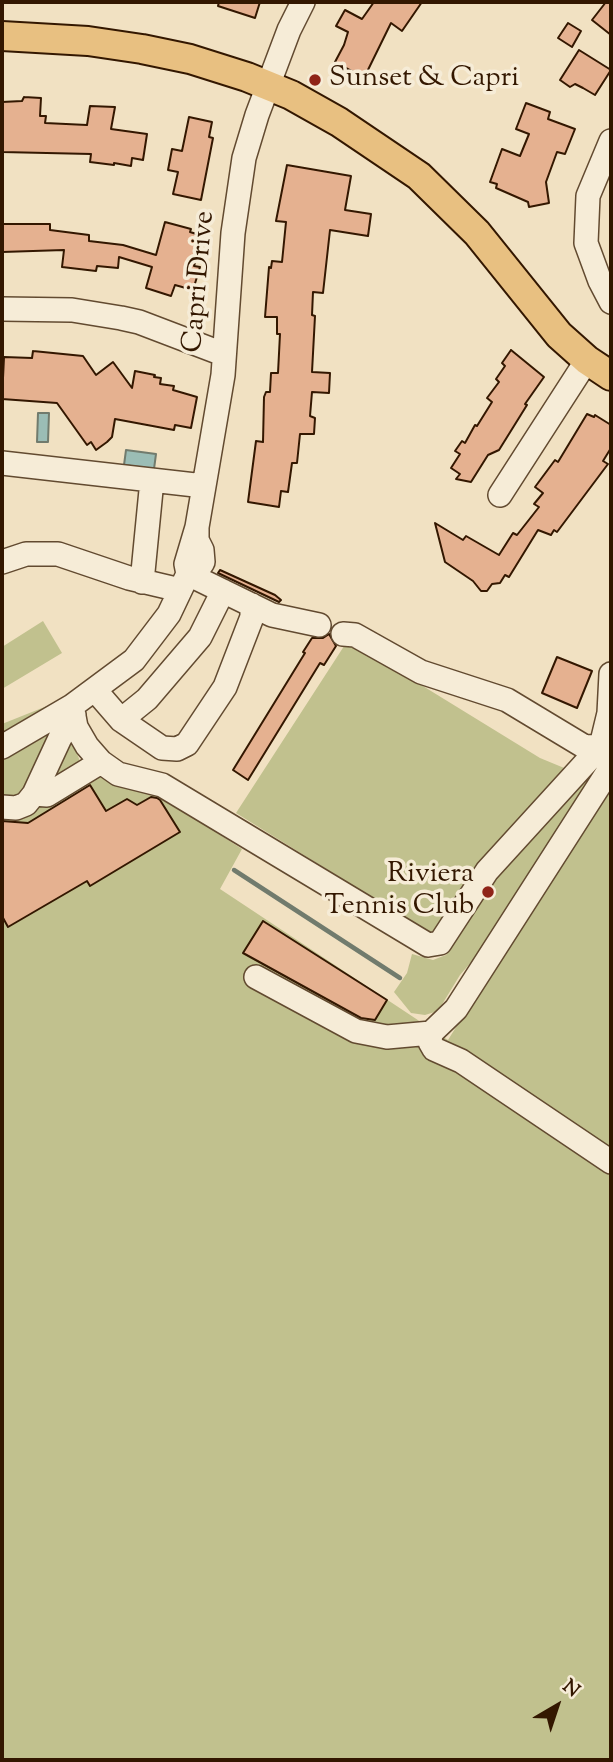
<!DOCTYPE html>
<html>
<head>
<meta charset="utf-8">
<style>
  body { margin:0 }
  #map { position:relative; width:613px; height:1762px; overflow:hidden; background:#f1e1c2; font-family:"Sorts Mill Goudy",serif }
  canvas { display:block }
  .frame { position:absolute; inset:0; border:4px solid #331700; pointer-events:none }
  .north { position:absolute; left:522px; top:1671px; width:70px; height:70px; -webkit-text-stroke:5px #f6ecd7; paint-order:stroke; rotate:39deg; font-size:19px; font-weight:700; line-height:28px; text-align:center; color:#331700 }
  .north::after { content:''; display:block; margin:auto; width:24px; height:32px; background:#331700; clip-path:polygon(50% 0,100% 100%,50% 72%,0 100%) }
</style>
</head>
<body>
<div id="map">
<canvas width="613" height="1762"></canvas>
<div class="frame"></div>
<div class="north">N</div>
</div>
<script>
const g = document.querySelector('canvas').getContext('2d');
g.lineJoin = 'round';
function fill(path, color) { g.fillStyle = color; g.fill(path, 'evenodd'); }
const poly = rows => new Path2D(rows.map(r => 'M' + r).join(''));
function stroke(path, color, width, dash) { g.strokeStyle = color; g.lineWidth = width; g.lineCap = dash ? 'butt' : 'round'; g.setLineDash(dash || []); g.stroke(path); }
function label(font, color, halo, rows, align = 'center') {
  g.font = font + ' "Sorts Mill Goudy",serif'; g.lineWidth = 7; g.setLineDash([]); g.textBaseline = 'middle'; g.strokeStyle = halo; g.fillStyle = color; for (const [text, x, y, turn = 0] of rows) {
    g.save(); g.translate(x, y); g.rotate((+turn || 0) * Math.PI / 180); g.textAlign = isNaN(turn) ? turn : align; if (halo) g.strokeText(text, 0, 0); g.fillText(text, 0, 0); g.restore();
  }
}
const green = poly([
  [43,621,62,653,2,689,2,647],
  [348,640,540,758,586,777,597,766,601,767,598,782,611,788,611,1760,2,1760,2,724,57,702,83,769,157,794,242,849,220,889,448,1040,491,971,473,960,460,975,438,1011,425,1015,411,1013,394,992,407,973,412,954,433,960,446,955,452,947,236,813]
]);
const water = poly([
  [38,413,49,413,48,442,37,442,38,413],
  [126,450,156,454,154,469,124,465,126,450]
]);
const stream = poly([
  [234,870,400,978]
]);
const building = poly([
  [219,2,260,2,255,18,218,6,219,2],
  [374,2,422,2,402,31,391,23,364,78,335,62,344,45,348,32,336,26,345,10,362,19,374,2],
  [606,2,611,2,611,35,592,20,606,2],
  [568,23,581,31,572,47,558,38,568,23],
  [579,50,611,70,595,95,583,88,575,84,570,87,560,80,579,50],
  [24,97,41,98,40,116,46,116,45,123,87,125,90,106,115,107,111,129,147,134,143,160,132,158,131,166,114,163,114,165,90,162,91,154,2,152,2,102,22,101,24,97],
  [526,103,550,112,548,119,575,129,565,154,557,152,546,182,549,203,529,207,528,202,496,188,497,184,490,182,502,149,520,156,529,134,516,129,526,103],
  [189,117,212,122,209,137,213,138,201,200,173,194,178,172,168,170,172,149,182,151,189,117],
  [287,165,351,176,345,210,371,214,368,236,330,230,323,293,313,292,312,315,315,316,312,372,330,373,329,393,312,392,310,416,315,418,314,434,300,434,297,463,292,463,288,492,281,491,279,507,248,502,256,441,263,442,264,397,266,392,270,392,271,373,278,373,280,334,277,334,277,317,265,317,269,267,271,268,272,261,282,262,286,222,276,221,287,165],
  [165,222,191,229,190,232,203,236,194,266,200,267,193,290,175,285,171,296,146,288,152,267,119,257,118,268,97,266,96,271,62,267,64,250,2,252,2,224,50,224,50,230,89,235,89,241,123,245,156,255,165,222],
  [511,350,544,377,525,404,527,405,499,450,488,455,471,482,456,479,460,474,451,468,460,454,455,451,462,441,465,443,475,425,477,426,492,402,487,398,499,382,496,379,505,366,502,363,511,350],
  [33,351,83,356,96,375,113,362,132,388,135,371,155,375,154,377,161,378,160,384,174,386,173,390,197,397,191,428,175,425,174,430,115,419,112,437,107,442,96,450,91,442,87,445,57,403,2,399,4,357,32,358,33,351],
  [587,414,594,417,595,415,611,425,611,448,603,461,608,464,557,532,554,530,551,535,538,530,509,577,505,575,500,583,492,584,487,591,481,591,473,581,445,562,435,523,463,540,466,536,499,555,513,533,517,535,539,507,534,504,543,493,535,487,555,460,558,462,587,414],
  [220,570,275,595,281,600,279,602,218,573,220,570],
  [329,634,336,646,324,665,320,663,248,780,233,770,305,653,303,652,312,638,323,638,329,634],
  [557,657,592,671,577,708,542,693,557,657],
  [90,785,106,811,127,799,137,805,151,797,157,798,160,800,180,832,90,886,87,881,8,927,2,916,2,821,28,823,90,785],
  [263,921,387,1000,375,1020,361,1018,243,953,263,921]
]);
const minor = poly([
  [611,141,588,196,586,243,600,281,611,302],
  [2,309,72,310,121,318,139,322,223,354],
  [2,463,204,486],
  [500,495,587,360],
  [197,527,197,540,202,550,203,562,197,571,188,574,186,564,197,527,223,375,233,233,244,158,257,115,289,30,303,2],
  [2,562,26,554,58,554,129,578,180,590],
  [142,582,152,480],
  [319,625,272,615,188,574,169,614,134,660,72,706,76,727,87,746,101,762,118,774,162,785,428,945,440,943,487,871,601,746,609,713,611,674],
  [343,634,355,635,421,672,507,700,585,747,601,746,609,750],
  [95,690,121,720,162,748,177,749,187,744,225,687,252,617,252,605],
  [121,720,147,699,200,637,223,591],
  [2,747,72,706],
  [611,767,456,1009,431,1033,430,1042,434,1049,461,1061,611,1162],
  [34,794,47,795,101,762],
  [2,807,16,808,26,804,34,794,60,738,74,715],
  [256,977,356,1031,387,1037,431,1033]
]);
const major = poly([
  [2,36,88,41,142,49,190,59,247,77,291,95,339,122,419,176,477,233,559,335,587,360,611,376]
]);
const markers = [
  [315,80,7,"#8f2418"],
  [488,892,7,"#8f2418"]
];
const poiNames = [
  ["Sunset & Capri",329,80],
  ["Riviera",474,876,"right"],
  ["Tennis Club",474,908,"right"]
];
const streetNames = [
  ["Capri Drive",201,282,-85]
];
fill(green, '#c1c18e');
fill(water, '#9bbdb5');
stroke(water, '#717b6d', 2);
stroke(stream, '#717b6d', 4.5);
fill(building, '#e5b190');
stroke(building, '#331700', 2);
stroke(minor, '#624a30', 26);
stroke(major, '#331700', 32);
stroke(minor, '#f6ecd7', 23);
stroke(major, '#e8c081', 28);
for (const [x, y, r, color] of markers) { const dot = new Path2D(); dot.arc(x, y, r, 0, 2 * Math.PI); g.fillStyle = color; g.fill(dot); stroke(dot, '#f6ecd7', 2.5); }
label('28px', '#331700', '#f6ecd7', poiNames, 'left');
label('28px', '#331700', '#f6ecd7', streetNames);
</script>
</body>
</html>
